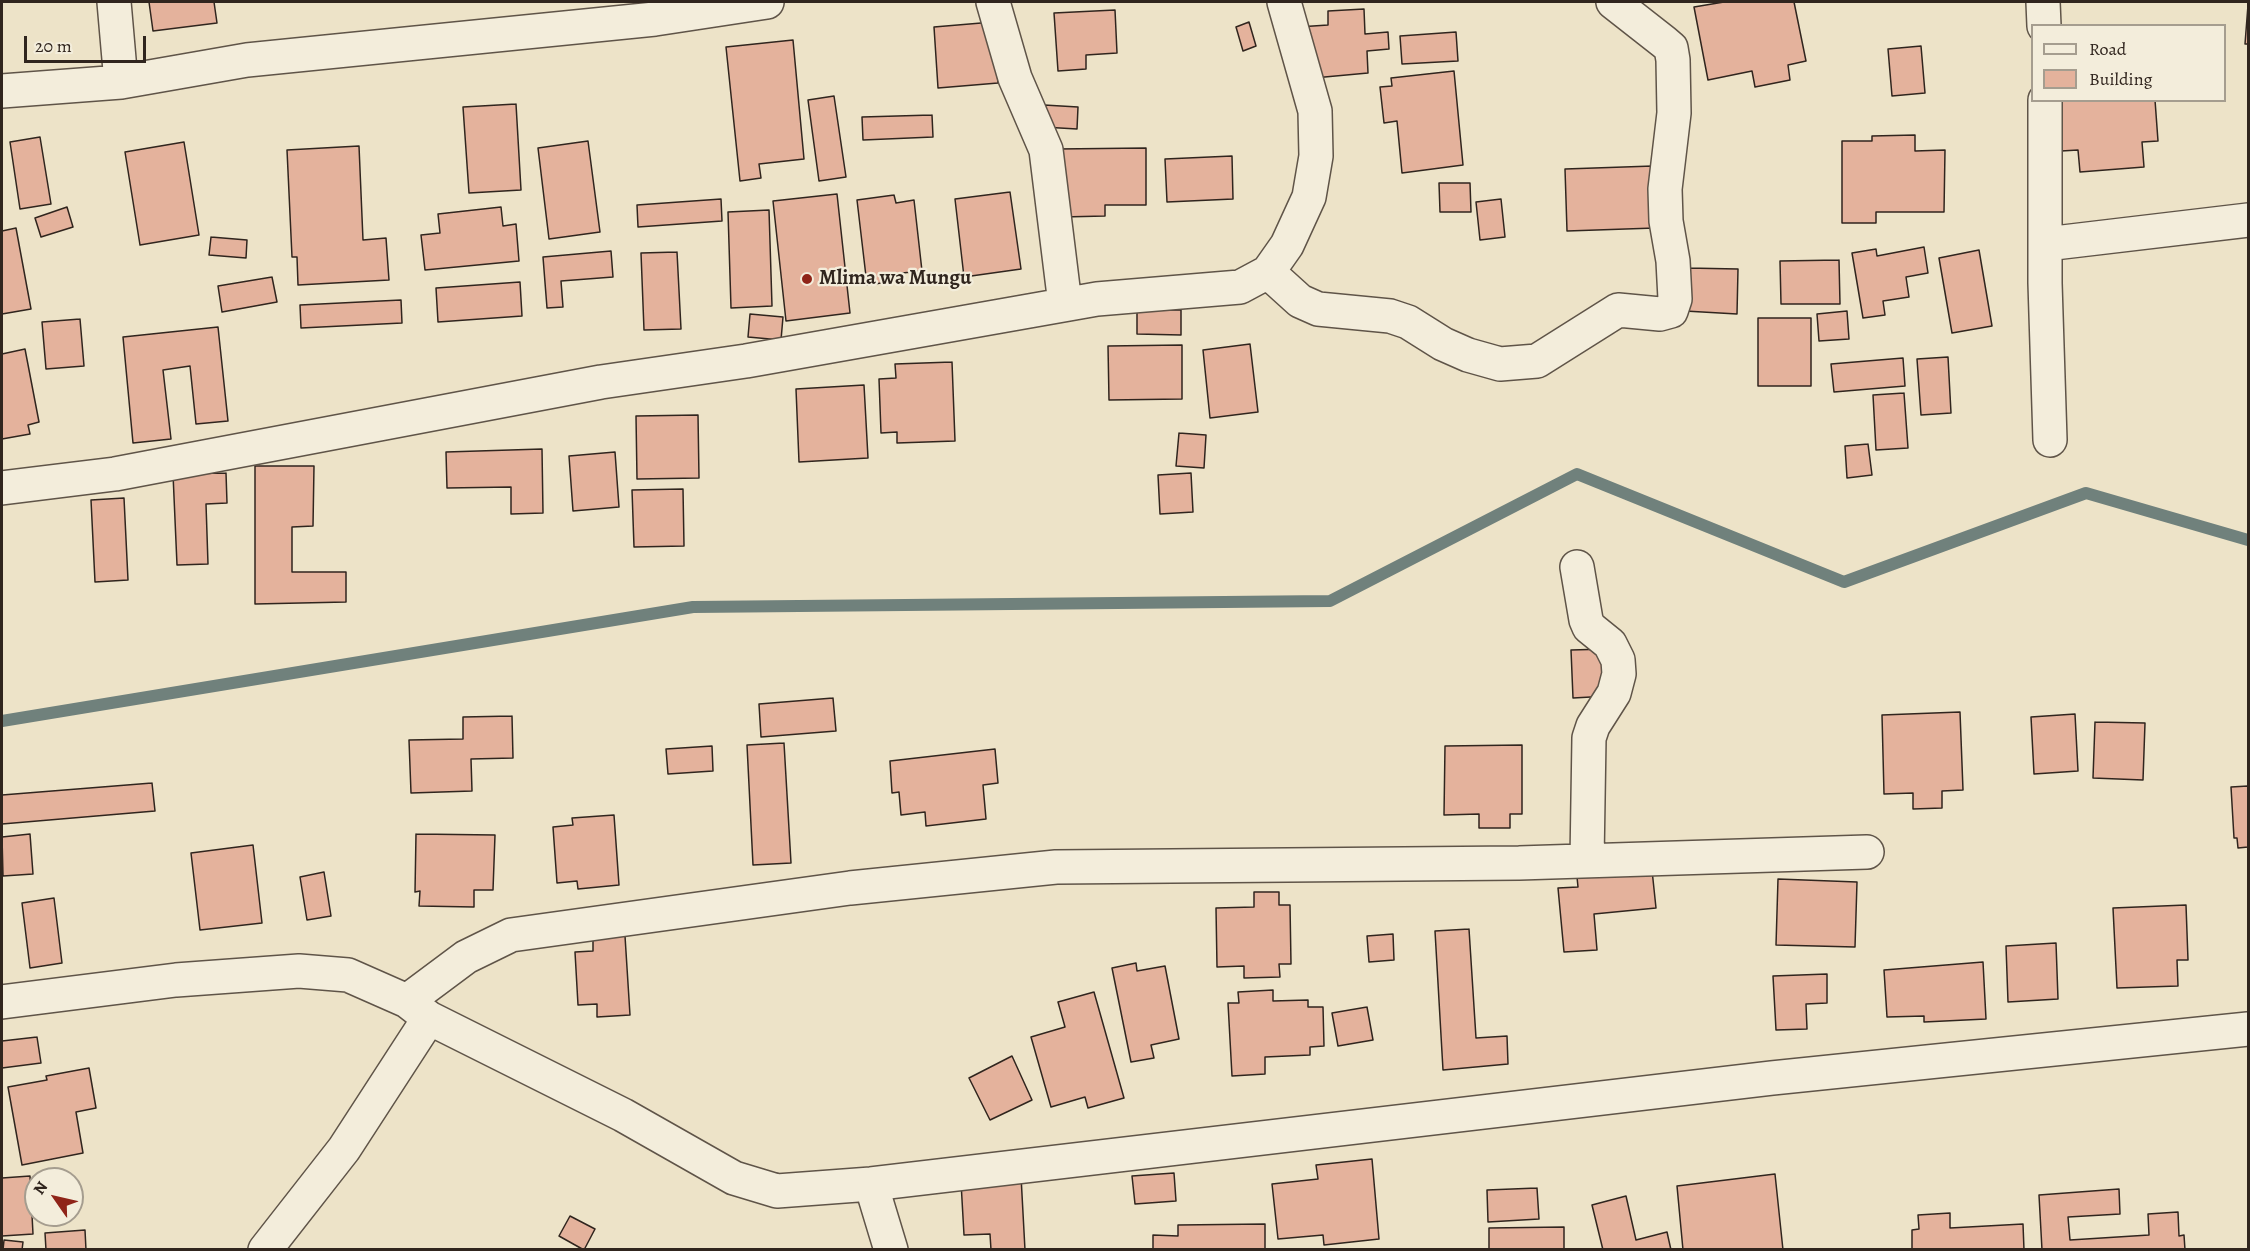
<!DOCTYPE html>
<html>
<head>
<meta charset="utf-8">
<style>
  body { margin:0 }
  #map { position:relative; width:2250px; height:1251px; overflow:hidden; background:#ede3c8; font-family:Alegreya,serif }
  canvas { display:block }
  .frame { position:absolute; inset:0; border:3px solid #30251e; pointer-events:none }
  .legend { position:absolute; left:2031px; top:24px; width:195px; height:78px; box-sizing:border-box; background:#f3eddb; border:2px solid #a59d8f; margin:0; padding:8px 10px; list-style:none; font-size:18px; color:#30251e }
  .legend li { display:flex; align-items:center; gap:12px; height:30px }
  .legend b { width:30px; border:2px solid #a59d8f }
  .north { position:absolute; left:24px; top:1167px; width:60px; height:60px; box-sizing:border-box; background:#f3eddb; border:2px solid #a59d8f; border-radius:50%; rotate:304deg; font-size:16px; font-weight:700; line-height:24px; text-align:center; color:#30251e }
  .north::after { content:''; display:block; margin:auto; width:21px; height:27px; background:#8f2418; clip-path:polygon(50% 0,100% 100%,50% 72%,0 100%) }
  .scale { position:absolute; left:24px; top:36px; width:122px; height:27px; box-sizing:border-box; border:3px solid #30251e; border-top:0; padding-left:8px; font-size:18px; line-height:21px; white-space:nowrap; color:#30251e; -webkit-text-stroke:4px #f3eddb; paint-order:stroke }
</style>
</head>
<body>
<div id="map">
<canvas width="2250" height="1251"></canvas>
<div class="frame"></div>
<ul class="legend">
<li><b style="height:8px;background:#f3eddb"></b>Road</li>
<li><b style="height:16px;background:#e4b29c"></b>Building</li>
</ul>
<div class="north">N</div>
<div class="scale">20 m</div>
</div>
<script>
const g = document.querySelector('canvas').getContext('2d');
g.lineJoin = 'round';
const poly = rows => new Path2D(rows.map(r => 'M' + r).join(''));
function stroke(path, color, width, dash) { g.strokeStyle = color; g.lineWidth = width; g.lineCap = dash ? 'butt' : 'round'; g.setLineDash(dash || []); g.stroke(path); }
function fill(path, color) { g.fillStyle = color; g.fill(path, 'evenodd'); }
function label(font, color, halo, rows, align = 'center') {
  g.font = font + ' Alegreya,serif'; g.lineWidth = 4.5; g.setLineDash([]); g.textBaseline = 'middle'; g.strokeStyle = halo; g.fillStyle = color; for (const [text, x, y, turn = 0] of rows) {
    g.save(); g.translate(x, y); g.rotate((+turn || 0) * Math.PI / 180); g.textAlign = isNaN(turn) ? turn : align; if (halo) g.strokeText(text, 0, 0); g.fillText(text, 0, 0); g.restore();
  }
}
const stream = poly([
  [2,721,693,607,1330,601,1577,474,1844,582,2086,493,2248,540]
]);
const building = poly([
  [149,2,214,2,217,23,153,31,149,2],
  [1724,2,1794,2,1806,61,1788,65,1790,80,1755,87,1752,71,1708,80,1694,7,1724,2],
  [2248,5,2248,44,2245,44,2248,5],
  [1364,9,1365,34,1388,32,1389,49,1367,51,1368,73,1303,79,1298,27,1328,25,1328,11,1364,9],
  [1115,10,1117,53,1086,55,1086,69,1058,71,1054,13,1115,10],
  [993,22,998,83,938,88,934,27,993,22],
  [1249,22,1256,46,1243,51,1236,27,1249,22],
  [1456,32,1458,61,1402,64,1400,36,1456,32],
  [793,40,804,159,759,164,761,178,740,181,726,47,793,40],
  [1921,46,1925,93,1892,96,1888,49,1921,46],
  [1454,71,1463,165,1402,173,1397,121,1384,123,1380,87,1392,86,1391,78,1454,71],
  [834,96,846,177,819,181,808,100,834,96],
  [2058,100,2155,100,2158,141,2142,142,2144,167,2080,172,2078,150,2061,151,2058,100],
  [516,104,521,190,469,193,463,107,516,104],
  [1044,105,1078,107,1077,129,1043,127,1044,105],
  [932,115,933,137,863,140,862,117,932,115],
  [1915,135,1915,151,1945,150,1944,212,1876,212,1876,223,1842,223,1842,141,1872,141,1872,136,1915,135],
  [40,137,51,204,20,209,10,142,40,137],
  [588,141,600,232,549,239,538,148,588,141],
  [184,142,199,235,140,245,125,152,184,142],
  [359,146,363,240,386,238,389,280,298,285,297,257,292,257,287,150,359,146],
  [1146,148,1146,205,1105,205,1105,216,1062,217,1057,149,1146,148],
  [1232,156,1233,199,1167,202,1165,159,1232,156],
  [1653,166,1655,228,1567,231,1565,169,1653,166],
  [1439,183,1470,183,1471,212,1440,212,1439,183],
  [1010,192,1021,269,964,277,955,199,1010,192],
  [837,194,850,313,786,321,773,201,837,194],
  [894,195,896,203,914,200,922,271,902,273,903,280,867,285,857,200,894,195],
  [721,199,722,221,638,227,637,205,721,199],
  [1501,199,1505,237,1480,240,1476,202,1501,199],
  [67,207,73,227,41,237,35,218,67,207],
  [501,207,503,226,516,224,519,261,425,270,421,235,440,233,438,214,501,207],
  [769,210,772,306,731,308,728,212,769,210],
  [16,228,31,309,2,314,2,231,16,228],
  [211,237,247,240,246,258,209,255,211,237],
  [1924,247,1928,273,1906,277,1909,297,1883,301,1885,315,1863,318,1852,253,1876,249,1877,256,1924,247],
  [1979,250,1992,326,1952,333,1939,258,1979,250],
  [611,251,613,277,561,281,563,307,547,308,543,257,611,251],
  [677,252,681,329,644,330,641,253,677,252],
  [1839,260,1840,304,1781,304,1780,261,1839,260],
  [1687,268,1738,269,1737,314,1685,311,1687,268],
  [272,277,277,302,222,312,218,286,272,277],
  [520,282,522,316,438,322,436,288,520,282],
  [401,300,402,323,301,328,300,305,401,300],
  [1137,310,1181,310,1181,335,1137,334,1137,310],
  [1847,311,1849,339,1819,341,1817,314,1847,311],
  [750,314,783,317,781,340,748,337,750,314],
  [1758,318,1811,318,1811,386,1758,386,1758,318],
  [80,319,84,366,46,369,42,322,80,319],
  [218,327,228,421,196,424,190,366,163,370,171,439,133,443,123,337,218,327],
  [1250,344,1258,412,1210,418,1203,350,1250,344],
  [1182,345,1182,399,1109,400,1108,346,1182,345],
  [25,349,39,422,28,425,30,434,2,439,2,354,25,349],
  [1948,357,1951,413,1921,415,1917,359,1948,357],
  [1903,358,1905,386,1834,392,1831,364,1903,358],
  [952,362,955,441,897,443,897,432,881,433,879,379,896,378,895,364,952,362],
  [864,385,868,458,799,462,796,389,864,385],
  [1904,393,1908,448,1876,450,1873,395,1904,393],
  [698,415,699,478,637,479,636,416,698,415],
  [1179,433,1206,435,1204,468,1176,466,1179,433],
  [1868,444,1872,475,1847,478,1845,446,1868,444],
  [542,449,543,513,511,514,511,487,447,488,446,452,542,449],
  [615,452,619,507,573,511,569,456,615,452],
  [255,466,314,466,313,526,292,527,292,572,346,572,346,602,255,604,255,466],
  [226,473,227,503,206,504,208,564,177,565,173,474,226,473],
  [1191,473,1193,512,1160,514,1158,475,1191,473],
  [683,489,684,546,634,547,632,490,683,489],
  [124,498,128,580,95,582,91,500,124,498],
  [1607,649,1609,696,1573,698,1571,650,1607,649],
  [833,698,836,731,761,737,759,704,833,698],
  [1960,712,1963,790,1942,791,1942,808,1913,809,1913,793,1884,794,1882,715,1960,712],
  [2075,714,2078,771,2034,774,2031,717,2075,714],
  [512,716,513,758,471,759,472,791,411,793,409,740,463,739,463,717,512,716],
  [2095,722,2145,723,2143,780,2093,778,2095,722],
  [784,743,791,863,753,865,747,745,784,743],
  [1522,745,1522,814,1510,814,1510,828,1479,828,1479,814,1444,815,1445,746,1522,745],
  [712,746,713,771,668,774,666,749,712,746],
  [995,749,998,783,983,785,986,819,926,826,925,812,901,815,899,792,892,793,890,761,995,749],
  [152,783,155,811,2,824,2,795,152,783],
  [2248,786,2248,847,2238,848,2237,838,2234,838,2231,787,2248,786],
  [614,815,619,885,578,889,577,881,557,883,553,827,573,825,572,818,614,815],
  [30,834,33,874,3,876,2,837,30,834],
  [416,834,495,835,493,890,474,890,474,907,419,906,420,891,415,892,416,834],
  [253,845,262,923,200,930,191,853,253,845],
  [1652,870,1656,908,1594,914,1597,950,1564,952,1558,888,1578,887,1577,877,1652,870],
  [324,872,331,916,307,920,300,877,324,872],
  [1778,879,1857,882,1855,947,1776,945,1778,879],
  [1254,892,1279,892,1279,905,1290,905,1291,964,1279,964,1280,977,1244,978,1244,966,1217,967,1216,908,1254,907,1254,892],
  [54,898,62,963,30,968,22,903,54,898],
  [2186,905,2188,960,2177,960,2178,986,2117,988,2113,908,2186,905],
  [1469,929,1476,1038,1507,1036,1508,1064,1443,1070,1435,931,1469,929],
  [1393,934,1394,960,1369,962,1367,936,1393,934],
  [625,936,630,1015,597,1017,597,1004,578,1005,575,952,593,951,593,938,625,936],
  [2056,943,2058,999,2008,1002,2006,946,2056,943],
  [1983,962,1986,1019,1924,1022,1924,1016,1887,1017,1884,970,1983,962],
  [1136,963,1137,971,1165,966,1179,1039,1151,1045,1154,1058,1131,1062,1112,968,1136,963],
  [1827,974,1827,1003,1806,1004,1807,1029,1776,1030,1773,976,1827,974],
  [1273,990,1273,1001,1308,1000,1308,1007,1323,1007,1324,1046,1310,1047,1310,1055,1265,1057,1265,1074,1232,1076,1228,1003,1239,1003,1238,992,1273,990],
  [1094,992,1124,1098,1088,1108,1085,1097,1051,1107,1031,1037,1065,1027,1058,1002,1094,992],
  [1367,1007,1373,1040,1338,1046,1332,1013,1367,1007],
  [37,1037,41,1063,2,1068,2,1041,37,1037],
  [1012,1056,1032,1100,990,1120,969,1078,1012,1056],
  [89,1068,96,1108,76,1112,83,1153,22,1165,8,1087,47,1080,46,1076,89,1068],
  [1372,1159,1379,1239,1324,1245,1323,1235,1278,1239,1272,1184,1318,1179,1316,1165,1372,1159],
  [1174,1173,1176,1201,1135,1204,1132,1176,1174,1173],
  [1775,1174,1783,1250,1683,1250,1677,1186,1775,1174],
  [30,1176,33,1234,2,1236,2,1178,30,1176],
  [1021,1176,1025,1250,991,1250,990,1234,964,1235,961,1182,1021,1176],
  [1537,1188,1539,1219,1488,1222,1487,1190,1537,1188],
  [2119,1189,2120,1214,2068,1217,2070,1240,2149,1235,2148,1214,2178,1212,2179,1236,2184,1235,2185,1250,2042,1250,2039,1195,2119,1189],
  [1626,1196,1636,1240,1667,1232,1671,1250,1603,1250,1592,1205,1626,1196],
  [1950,1213,1950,1228,2023,1224,2024,1250,1912,1250,1912,1230,1919,1229,1918,1215,1950,1213],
  [570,1216,595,1229,584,1250,559,1236,570,1216],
  [1265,1224,1265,1250,1153,1250,1153,1235,1178,1236,1178,1225,1265,1224],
  [1564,1227,1564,1250,1489,1250,1489,1228,1564,1227],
  [85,1230,86,1250,46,1250,45,1233,85,1230],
  [4,1240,23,1242,22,1250,3,1250,4,1240]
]);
const street = poly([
  [114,2,121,82],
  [993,2,1015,78,1046,150,1065,304],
  [2043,2,2044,26],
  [2,91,121,82,247,60,655,19,767,2],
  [2045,100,2045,283,2050,440],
  [2046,244,2248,220],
  [1268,272,1300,301,1318,309,1390,316,1408,322,1443,344,1468,355,1500,364,1537,361,1618,310,1660,314,1671,311,1675,299,1673,261,1666,221,1665,189,1674,113,1673,60,1671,48,1664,42,1613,2],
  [2,488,115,474,601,382,746,361,1097,299,1240,287,1268,272,1287,245,1309,197,1316,156,1315,111,1284,2],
  [1577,567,1586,620,1589,627,1610,644,1618,660,1619,674,1614,693,1593,726,1589,738,1587,860],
  [407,1001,466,957,511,935,850,888,1056,867,1519,863,1867,852],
  [2,1002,176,980,299,971,348,975,407,1001,429,1018,623,1115,734,1178,777,1191,871,1184,1772,1078,2248,1029],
  [871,1184,891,1250],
  [265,1250,344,1149,429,1018]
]);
const markers = [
  [807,279,6,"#8f2418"]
];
const poiNames = [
  ["Mlima wa Mungu",819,279]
];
stroke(stream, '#70817c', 12);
fill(building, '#e4b29c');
stroke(building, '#30251e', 1.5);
stroke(street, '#5f5448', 36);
stroke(street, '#f3eddb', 33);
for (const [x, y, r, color] of markers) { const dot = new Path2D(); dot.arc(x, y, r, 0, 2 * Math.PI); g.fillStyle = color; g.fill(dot); stroke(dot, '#f3eddb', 2); }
label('bold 21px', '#30251e', '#f3eddb', poiNames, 'left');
</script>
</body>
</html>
